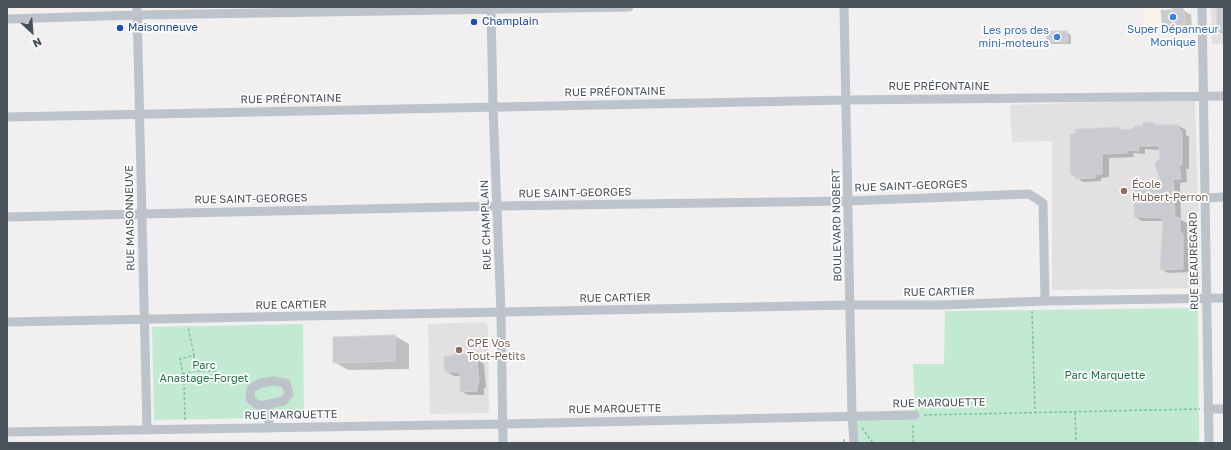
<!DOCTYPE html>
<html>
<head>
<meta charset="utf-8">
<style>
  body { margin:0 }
  #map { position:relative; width:1231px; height:450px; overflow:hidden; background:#f1efef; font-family:"Golos Text",sans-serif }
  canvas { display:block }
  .frame { position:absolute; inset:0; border:8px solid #49525a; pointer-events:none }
  .north { position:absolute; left:12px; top:12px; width:40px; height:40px; -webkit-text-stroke:3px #fff; paint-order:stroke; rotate:154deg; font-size:11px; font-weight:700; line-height:16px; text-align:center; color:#49525a }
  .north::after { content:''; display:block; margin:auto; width:14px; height:18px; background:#49525a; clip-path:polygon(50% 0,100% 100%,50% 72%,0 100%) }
</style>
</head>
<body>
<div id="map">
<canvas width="1231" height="450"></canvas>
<div class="frame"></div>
<div class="north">N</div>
</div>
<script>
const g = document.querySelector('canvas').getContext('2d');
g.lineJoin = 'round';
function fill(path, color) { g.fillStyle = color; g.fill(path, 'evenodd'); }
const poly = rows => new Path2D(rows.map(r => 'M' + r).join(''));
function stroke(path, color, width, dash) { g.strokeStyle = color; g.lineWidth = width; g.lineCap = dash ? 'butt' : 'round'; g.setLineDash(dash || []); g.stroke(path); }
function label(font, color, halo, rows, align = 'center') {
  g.font = font + ' "Golos Text",sans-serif'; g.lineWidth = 3.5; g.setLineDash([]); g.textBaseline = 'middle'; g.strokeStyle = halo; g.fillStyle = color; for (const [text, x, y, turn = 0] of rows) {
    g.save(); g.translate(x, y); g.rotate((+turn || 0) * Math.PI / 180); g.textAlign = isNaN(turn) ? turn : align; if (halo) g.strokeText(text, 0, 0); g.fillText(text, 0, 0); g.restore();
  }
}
const commercial = poly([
  [1143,7,1189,7,1191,29,1144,29]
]);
const education = poly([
  [1211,7,1224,7,1224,44,1212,44],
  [1195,99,1200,288,1052,290,1052,141,1012,142,1010,105],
  [485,322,488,325,489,411,487,413,430,414,428,324]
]);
const green = poly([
  [1198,308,1199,443,856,443,852,416,915,415,913,364,944,364,945,311],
  [303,324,304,417,154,420,152,327]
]);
const shadow = poly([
  [1182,9,1191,15,1192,28,1170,28,1163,24,1173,11],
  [1224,9,1224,34,1218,31],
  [1067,32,1071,35,1071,44,1052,44,1048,41],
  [1154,124,1159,126,1179,126,1186,130,1186,135,1189,137,1189,169,1186,169,1187,182,1180,183,1181,220,1187,223,1187,237,1190,239,1190,272,1168,273,1161,269,1163,221,1142,221,1135,217,1162,182,1160,150,1145,149,1145,154,1133,153,1134,157,1109,158,1109,177,1101,178,1101,181,1083,182,1071,174,1119,128,1124,130,1134,130],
  [395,336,409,344,409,369,348,370,334,362],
  [468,355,474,357,484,364,486,388,484,388,484,395,468,395,461,391,461,376,454,376,447,372]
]);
const building = poly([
  [1172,8,1182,8,1184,10,1185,24,1162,25,1161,10,1172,10,1172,8],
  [1217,8,1224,8,1224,31,1217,31,1217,8],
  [1047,31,1067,31,1067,42,1046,42,1047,31],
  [1144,122,1154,123,1155,125,1179,125,1179,130,1182,132,1182,165,1179,165,1181,179,1173,179,1175,217,1180,218,1180,232,1183,234,1183,269,1160,270,1163,218,1134,217,1135,183,1161,181,1155,166,1156,162,1160,159,1159,146,1138,146,1139,151,1127,150,1127,153,1102,154,1102,174,1095,174,1095,178,1075,179,1075,174,1070,174,1070,134,1075,133,1075,129,1120,127,1121,130,1133,129,1135,126,1142,126,1144,122],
  [395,335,395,361,333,363,333,337,395,335],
  [452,354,468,354,468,356,474,356,477,359,479,384,477,384,477,391,460,392,460,372,446,372,446,370,444,369,444,356,452,356,452,354]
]);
const path = poly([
  [1032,311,1035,413],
  [194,355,194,371],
  [183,374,194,371,214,371,225,381,245,382],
  [1075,412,1076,443],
  [924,415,1200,409],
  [185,420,184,381,180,359,194,355,188,327],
  [862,428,873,443],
  [844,439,844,443],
  [913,443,913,424]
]);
const minor = poly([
  [137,7,147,429],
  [491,7,493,107,501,312,503,443],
  [844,7,852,416,854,443],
  [1202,7,1209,443],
  [7,19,137,15,629,7],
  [7,117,846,100,1224,96],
  [1205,198,1224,197],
  [7,217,497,206,848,201,1029,194,1043,203,1045,301],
  [7,322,850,305,942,305,1045,301,1224,298],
  [269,404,259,406,250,399,251,389,260,383,273,381,286,383,289,394,284,401,269,404,269,428],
  [1208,409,1224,409],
  [7,432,503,424,915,415]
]);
const markers = [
  [1173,17,4,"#3f7fe0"],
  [474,22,4,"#1a4fb4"],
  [120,28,4,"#1a4fb4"],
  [1057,37,4,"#3f7fe0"],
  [1124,191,4,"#8d6e63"],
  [459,350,4,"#8d6e63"]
];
const transitNames = [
  ["Champlain",482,22],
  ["Maisonneuve",128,28]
];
const shopNames = [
  ["Super Dépanneur",1173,30],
  ["Monique",1173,43],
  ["Les pros des",1049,31,"right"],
  ["mini-moteurs",1049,44,"right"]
];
const streetNames = [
  ["RUE PRÉFONTAINE",939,87],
  ["RUE PRÉFONTAINE",615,92,-1],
  ["RUE PRÉFONTAINE",291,99,-1],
  ["RUE SAINT-GEORGES",911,186,-2],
  ["RUE SAINT-GEORGES",575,193,-1],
  ["RUE SAINT-GEORGES",251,199,-1],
  ["RUE MAISONNEUVE",130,218,-91],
  ["RUE CHAMPLAIN",486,225,-92],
  ["BOULEVARD NOBERT",837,225,-91],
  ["RUE BEAUREGARD",1194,261,-91],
  ["RUE CARTIER",939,292,-1],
  ["RUE CARTIER",615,298,-1],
  ["RUE CARTIER",291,305,-1],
  ["RUE MARQUETTE",939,403,-1],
  ["RUE MARQUETTE",615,409,-1],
  ["RUE MARQUETTE",291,415,-1]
];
const educationNames = [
  ["École",1132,185],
  ["Hubert-Perron",1132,198],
  ["CPE Vos",467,344],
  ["Tout-Petits",467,357]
];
const parkNames = [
  ["Parc",204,366],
  ["Anastage-Forget",204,379],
  ["Parc Marquette",1105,376]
];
fill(commercial, '#faf5ea');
fill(education, '#e2e0e0');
fill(green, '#c2e9d1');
fill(shadow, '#0003');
fill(building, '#c9cbd0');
stroke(building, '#d3d5d9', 1);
stroke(path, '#7ec3a1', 1.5, [3, 2]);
stroke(minor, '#bcc3ca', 9);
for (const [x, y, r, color] of markers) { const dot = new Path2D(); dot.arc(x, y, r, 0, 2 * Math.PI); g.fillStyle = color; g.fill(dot); stroke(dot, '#fff', 1.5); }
label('11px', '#164399', '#fff', transitNames, 'left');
label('11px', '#366cbe', '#fff', shopNames);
label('11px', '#49525a', '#fff', streetNames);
label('11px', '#785e54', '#fff', educationNames, 'left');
label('11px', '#22734a', '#fff', parkNames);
</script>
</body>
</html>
